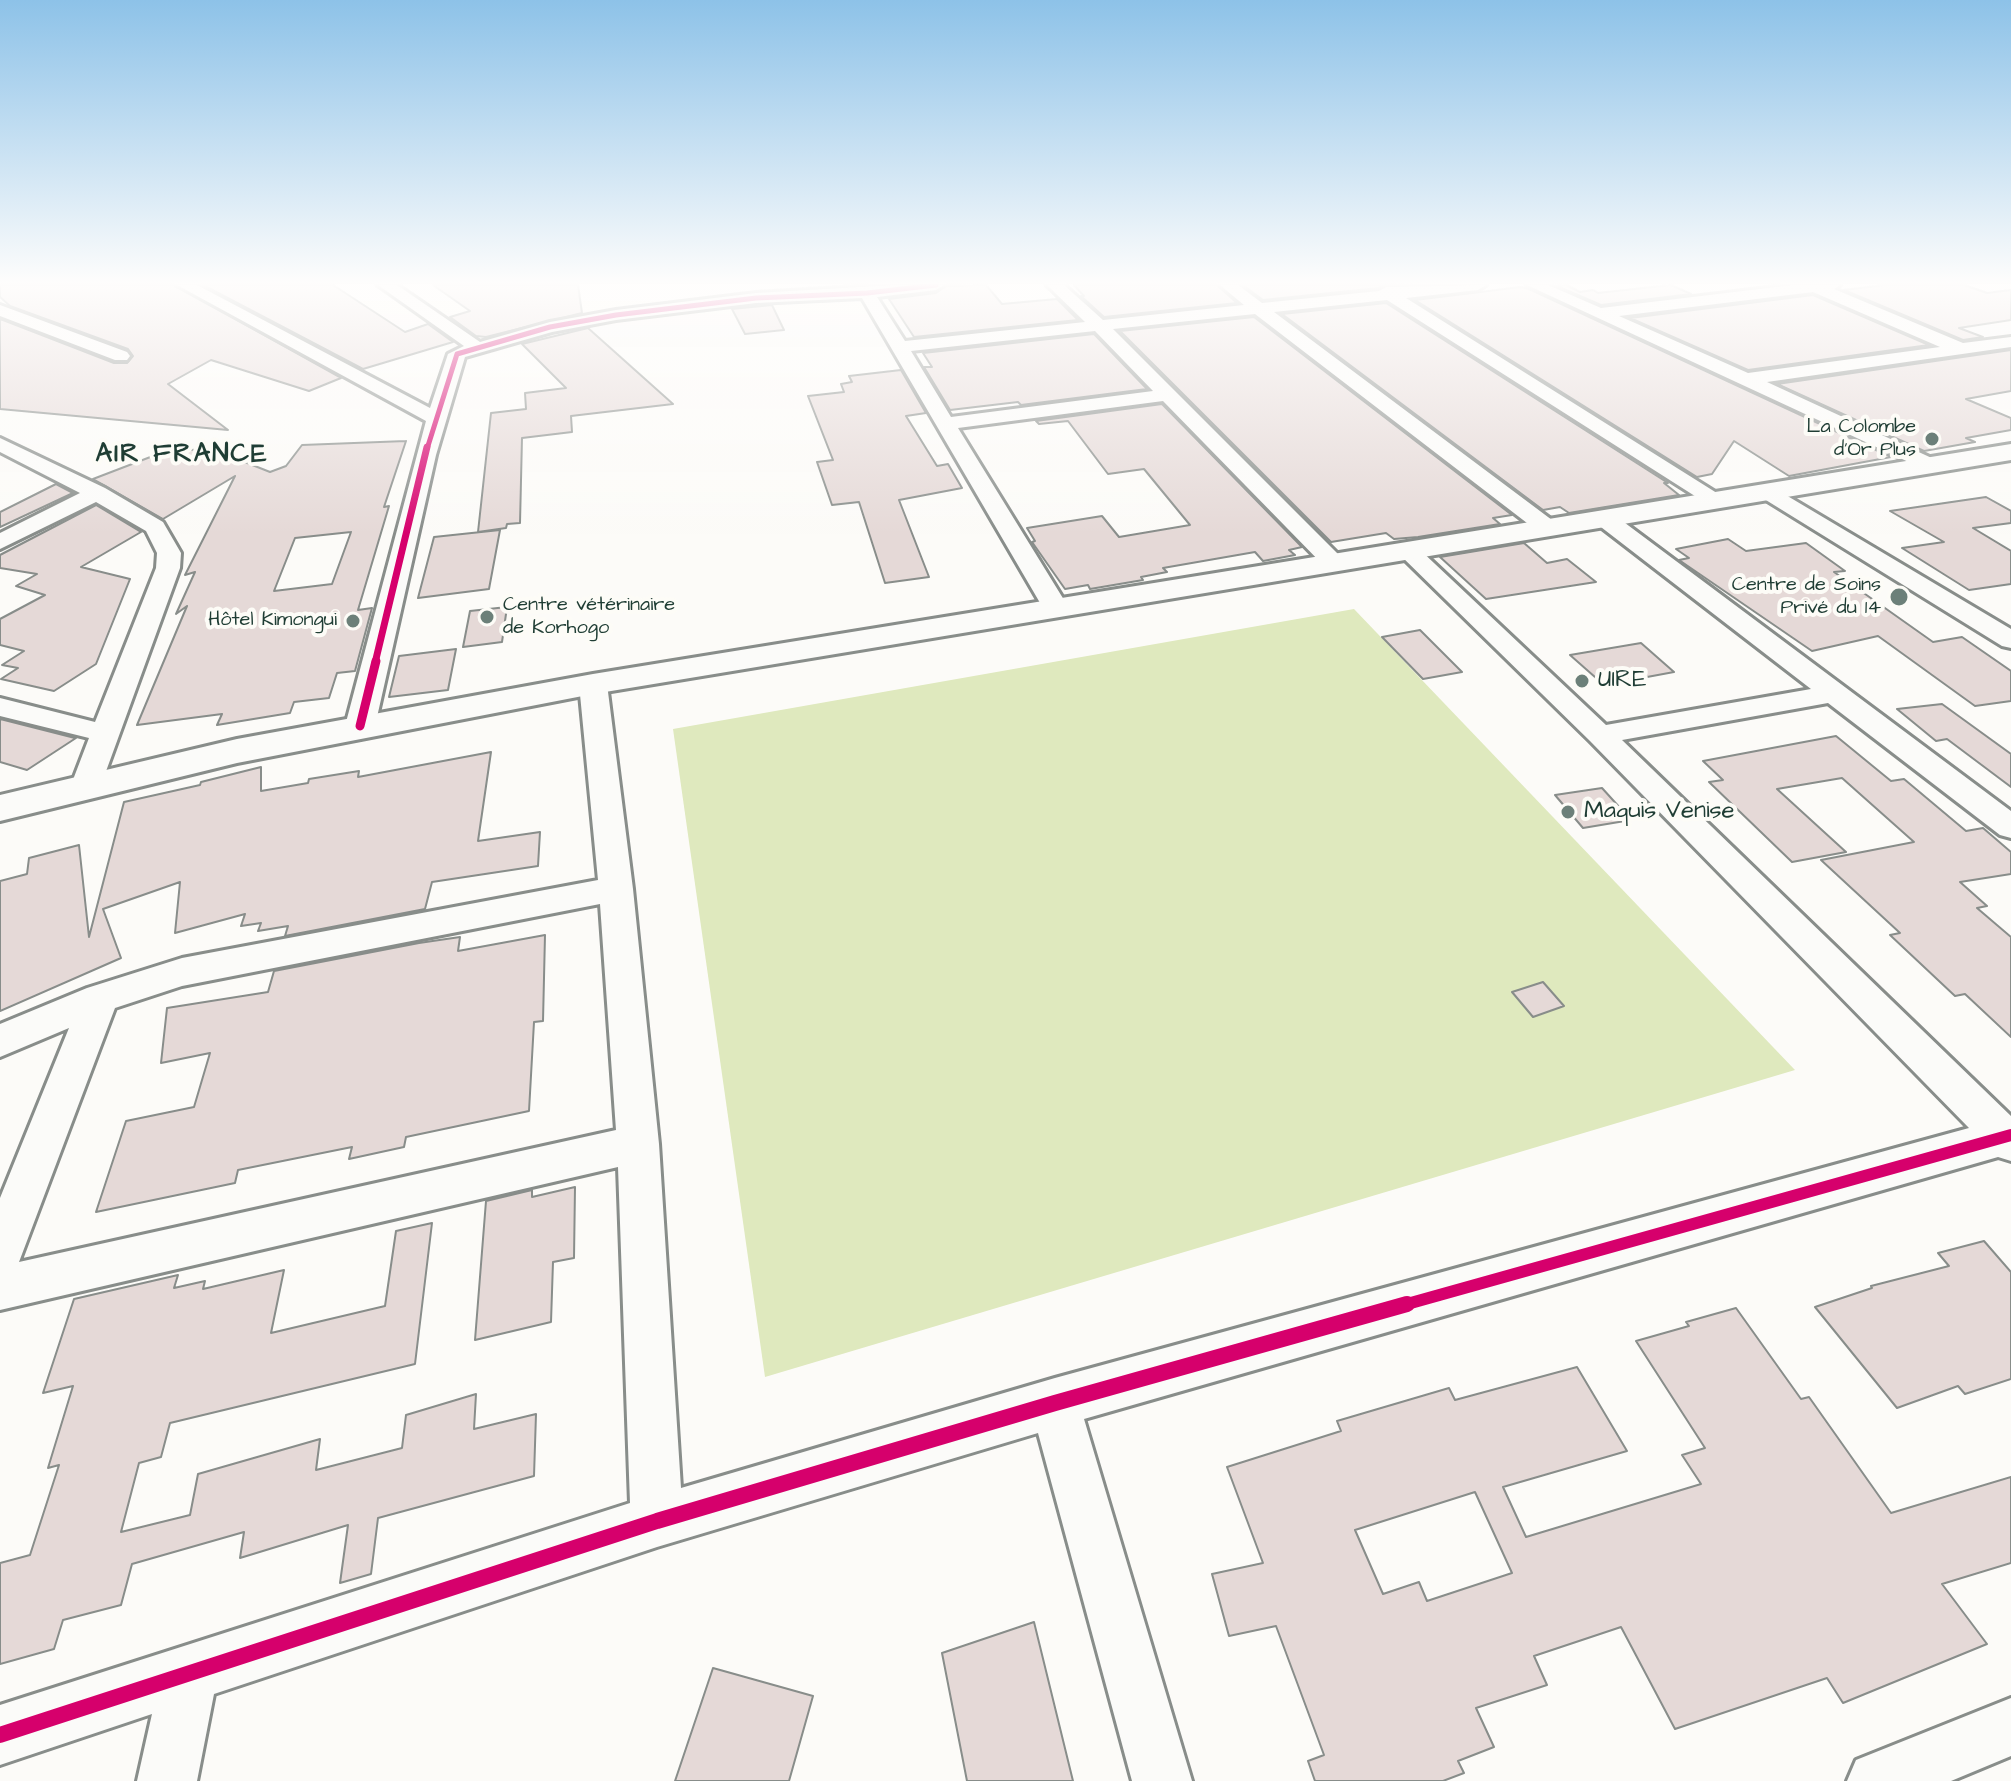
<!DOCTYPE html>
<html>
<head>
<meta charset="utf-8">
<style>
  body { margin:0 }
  canvas { display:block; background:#fcfbf8 }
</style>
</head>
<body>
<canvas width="2011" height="1781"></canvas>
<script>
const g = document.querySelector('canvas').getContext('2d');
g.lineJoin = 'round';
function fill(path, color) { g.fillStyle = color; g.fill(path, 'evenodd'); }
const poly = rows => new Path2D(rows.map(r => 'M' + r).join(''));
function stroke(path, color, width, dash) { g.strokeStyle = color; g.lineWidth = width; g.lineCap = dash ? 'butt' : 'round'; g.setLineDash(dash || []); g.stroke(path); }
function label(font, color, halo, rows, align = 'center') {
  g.font = font + ' "Architects Daughter",sans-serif'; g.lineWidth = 8; g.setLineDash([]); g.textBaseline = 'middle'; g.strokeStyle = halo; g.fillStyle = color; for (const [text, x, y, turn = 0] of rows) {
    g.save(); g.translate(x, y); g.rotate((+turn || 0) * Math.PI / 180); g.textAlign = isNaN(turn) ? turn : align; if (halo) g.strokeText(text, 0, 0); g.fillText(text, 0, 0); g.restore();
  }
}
const green = poly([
  [1354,609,1795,1070,765,1377,673,729]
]);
const building = poly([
  [0,285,174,285,341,378,309,391,211,360,168,384,228,430,0,409,0,319,114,363,127,363,133,356,128,349,10,306,0,297,0,285],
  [203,285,333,285,405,332,428,324,453,342,363,369,203,285],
  [433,285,578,285,582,313,486,337,476,336,450,317,470,311,433,285],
  [986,285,1002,304,1057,299,1078,320,914,337,889,299,936,293,946,286,986,285],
  [1074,285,1217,285,1237,303,1104,317,1081,296,1084,296,1074,285],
  [1243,285,1384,285,1378,288,1263,300,1243,285],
  [1566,285,1580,292,1593,290,1598,293,1671,285,1691,294,1601,305,1557,286,1566,285],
  [1885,285,1964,285,1987,293,2011,290,2011,320,1959,328,1983,337,1963,340,1844,290,1885,285],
  [1521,287,1529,289,1891,457,1789,476,1734,441,1712,474,1697,477,1415,300,1521,287],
  [1813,295,1929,345,1748,370,1630,318,1813,295],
  [1386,303,1668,483,1664,483,1679,495,1569,513,1560,507,1543,510,1282,314,1386,303],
  [772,305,784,330,745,334,732,309,772,305],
  [1254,317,1512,515,1493,518,1500,524,1418,537,1394,539,1386,533,1331,542,1120,331,1254,317],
  [588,328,673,404,571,416,572,432,522,438,520,523,507,524,506,528,478,532,491,413,526,409,525,393,566,388,522,344,588,328],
  [1094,334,1147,389,1021,405,1018,402,950,410,924,367,932,367,923,353,1094,334],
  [2011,350,2011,391,1966,399,2011,418,2011,430,1966,438,1975,442,1924,451,1777,384,2011,350],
  [901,370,926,413,906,416,937,466,948,464,962,488,899,500,929,577,885,583,859,502,832,505,817,462,833,460,808,396,844,392,841,384,852,382,849,376,901,370],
  [1162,404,1302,547,1289,550,1295,555,1263,561,1255,552,1163,568,1167,572,1141,577,1143,580,1090,589,1088,585,1065,589,1032,542,1035,541,1027,528,1102,516,1119,537,1190,525,1144,469,1108,474,1068,421,1039,424,1036,421,1162,404],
  [406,441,384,507,389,506,358,610,372,608,355,671,337,673,329,698,294,702,290,713,217,725,222,714,137,725,187,606,176,614,195,572,185,575,235,476,163,519,93,479,166,451,212,449,270,472,286,466,302,445,406,441],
  [351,532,332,584,274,591,295,538,351,532],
  [56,484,73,493,0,527,0,512,56,484],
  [1986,497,2011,511,2011,523,1973,528,2011,551,2011,584,1969,590,1902,548,1944,542,1890,511,1986,497],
  [96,505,141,532,81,567,130,579,96,664,54,691,1,679,18,668,2,665,24,651,0,645,0,619,45,595,16,586,37,574,0,568,0,555,96,505],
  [500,530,489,589,418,598,434,537,500,530],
  [1728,539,1746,551,1806,543,1845,571,1834,572,1933,642,1962,637,2011,671,2011,701,1975,706,1878,636,1812,651,1679,560,1689,558,1676,549,1728,539],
  [1524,543,1547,563,1567,559,1596,582,1486,599,1440,557,1524,543],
  [507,607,502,642,463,647,470,611,507,607],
  [1420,630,1462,672,1423,679,1382,637,1420,630],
  [1641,643,1674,672,1604,685,1570,655,1641,643],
  [456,649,448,690,389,697,399,656,456,649],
  [1942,704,2011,754,2011,787,1947,739,1936,741,1897,709,1942,704],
  [0,719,75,738,76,738,27,770,0,762,0,719],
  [1836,736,1891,781,1904,779,1966,831,1983,828,2011,852,2011,874,1960,882,1987,906,1977,908,2011,937,2011,1037,1965,994,1955,996,1890,935,1900,933,1821,860,1914,842,1842,778,1777,789,1846,852,1792,862,1709,782,1723,780,1703,761,1836,736],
  [491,752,478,841,540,832,538,866,432,882,425,909,285,936,288,926,258,931,261,923,241,926,245,914,175,933,180,882,103,909,121,958,0,1011,0,881,27,874,29,858,79,845,89,937,124,802,200,785,201,782,261,767,261,791,308,783,309,779,359,771,358,777,491,752],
  [1602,788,1631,820,1583,828,1555,795,1602,788],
  [545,935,543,1021,534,1022,529,1111,406,1137,404,1147,349,1159,352,1147,238,1170,235,1183,96,1212,126,1121,194,1107,210,1053,161,1063,167,1008,268,992,274,971,419,943,460,937,458,951,545,935],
  [1543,982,1564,1006,1533,1017,1512,992,1543,982],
  [575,1187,574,1258,553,1262,551,1322,475,1340,486,1201,532,1190,532,1197,575,1187],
  [432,1223,415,1364,170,1423,161,1457,139,1463,121,1532,190,1515,198,1474,320,1439,316,1470,402,1448,406,1415,476,1394,474,1429,536,1414,534,1476,378,1518,371,1574,340,1583,348,1525,240,1558,244,1532,132,1564,121,1605,63,1620,54,1649,0,1664,0,1563,30,1555,59,1465,48,1468,73,1386,43,1393,74,1299,178,1275,174,1288,205,1281,203,1289,284,1270,271,1333,385,1306,396,1231,432,1223],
  [1984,1241,2011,1272,2011,1379,1965,1394,1958,1386,1897,1408,1815,1307,1872,1288,1871,1286,1949,1266,1938,1253,1984,1241],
  [1736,1308,1801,1399,1809,1397,1891,1513,2011,1477,2011,1563,1942,1584,1987,1644,1843,1703,1827,1678,1675,1729,1621,1627,1534,1656,1547,1685,1476,1708,1494,1747,1458,1761,1464,1773,1443,1781,1315,1781,1308,1761,1324,1755,1276,1626,1229,1636,1212,1574,1263,1563,1227,1467,1341,1431,1337,1421,1449,1388,1455,1400,1577,1367,1627,1451,1503,1487,1526,1537,1701,1484,1682,1455,1705,1448,1636,1341,1689,1326,1686,1322,1736,1308],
  [1475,1492,1512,1573,1427,1601,1419,1582,1383,1594,1355,1530,1475,1492],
  [1034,1622,1073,1781,967,1781,942,1653,1034,1622],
  [713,1668,813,1696,789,1781,675,1781,713,1668]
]);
const minor = poly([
  [177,285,197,285,430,408,448,354,464,346,378,285,397,285,480,342,550,322,616,310,756,293,895,285,944,285,936,290,877,297,905,341,1085,322,1047,285,1064,285,1103,320,1244,305,1220,285,1238,285,1262,303,1379,291,1386,287,1486,285,1478,290,1406,298,1728,500,1725,505,1709,505,1387,300,1274,312,1556,523,1560,528,1556,533,1540,533,1255,314,1113,329,1347,563,1344,568,1326,568,1163,401,958,428,1069,608,1065,613,1056,616,1047,613,1043,608,862,298,756,303,616,320,552,332,465,357,436,455,375,726,370,732,360,735,350,732,345,726,426,421,177,285],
  [1095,331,1153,391,951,417,911,351,1095,331],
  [1527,285,1548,285,1601,308,1793,285,1840,285,1834,289,1963,343,2011,337,2011,347,1767,382,1936,460,1939,465,1928,471,1527,285],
  [1813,292,1940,347,1748,373,1619,316,1813,292],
  [0,305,127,352,130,356,127,360,115,360,0,316,0,305],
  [0,438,105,488,163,522,181,553,180,568,101,785,97,792,86,795,75,792,71,785,89,738,0,716,0,698,95,722,156,568,157,553,146,531,96,502,0,549,0,533,80,493,0,452,0,438],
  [1769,485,2011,629,2011,648,2002,646,1761,497,1758,492,1761,487,1769,485],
  [1605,512,1613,514,2011,811,2011,838,2000,835,1828,703,1622,740,2011,1116,2011,1161,1998,1157,1084,1419,1192,1781,1132,1781,1038,1433,657,1547,214,1694,197,1781,137,1781,152,1714,0,1765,0,1705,630,1503,618,1167,0,1310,0,1198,69,1028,0,1057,0,1024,87,988,182,958,598,880,579,684,583,678,593,676,603,678,607,684,633,889,659,1144,681,1488,1055,1378,1969,1128,1590,741,1397,552,1401,547,1417,547,1606,725,1811,689,1597,524,1594,519,1597,514,1605,512],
  [600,904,616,1130,19,1262,115,1008,182,986,600,904],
  [2011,1698,2011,1756,1951,1781,1847,1781,1856,1760,2011,1698]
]);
const major = poly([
  [2011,444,2011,460,593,694,237,763,0,821,0,795,237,739,593,674,2011,444]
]);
const cyclewayFar4 = poly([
  [427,449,457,354,550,327,616,315,756,298,867,293,936,285]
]);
const cyclewayFar3 = poly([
  [375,663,427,447]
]);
const cyclewayFar2 = poly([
  [360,726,376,661]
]);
const cyclewayFar1 = poly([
  [1400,1306,2011,1135]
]);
const cycleway = poly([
  [0,1735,657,1521,1055,1403,1407,1304]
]);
const markers = [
  [1932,439,8,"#6c8079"],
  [1899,597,10,"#6c8079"],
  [487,617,8,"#6c8079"],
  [353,621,8,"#6c8079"],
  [1582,681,8,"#6c8079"],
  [1568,812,8,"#6c8079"]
];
const farPoinames = [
  ["La Colombe",1916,428],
  ["d'Or Plus",1916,451],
  ["Centre de Soins",1881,586],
  ["Privé du 14",1881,609],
  ["Centre vétérinaire",503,606,"left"],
  ["de Korhogo",503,629,"left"],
  ["Hôtel Kimongui",337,621]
];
const poiNames = [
  ["UIRE",1598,681],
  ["Maquis Venise",1584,812]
];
const farDistrictnames = [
  ["AIR FRANCE",182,456]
];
fill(green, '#dfe9be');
fill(building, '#e5d9d7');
stroke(building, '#888d8a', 2);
stroke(minor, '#888d8a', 6);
stroke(major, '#888d8a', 6);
fill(minor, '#fbfbf9');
fill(major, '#fbfbf9');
stroke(cyclewayFar4, '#d6006c', 5);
stroke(cyclewayFar3, '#d6006c', 7);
stroke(cyclewayFar2, '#d6006c', 9);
stroke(cyclewayFar1, '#d6006c', 12);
stroke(cycleway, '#d6006c', 16);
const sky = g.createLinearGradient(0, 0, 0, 534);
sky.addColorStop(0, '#8dc2e8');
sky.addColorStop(0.53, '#fefdfc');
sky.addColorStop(1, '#fefdfc00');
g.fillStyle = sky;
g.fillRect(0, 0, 2011, 534);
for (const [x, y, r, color] of markers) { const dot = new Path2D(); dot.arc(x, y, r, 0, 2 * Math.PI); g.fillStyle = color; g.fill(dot); stroke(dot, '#fdfcf7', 3); }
label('20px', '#1f3d34', '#fdfcf7', farPoinames, 'right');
label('24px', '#1f3d34', '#fdfcf7', poiNames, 'left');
g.letterSpacing = '2px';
label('bold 26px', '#1f3d34', '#fdfcf7', farDistrictnames);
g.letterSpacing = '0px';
</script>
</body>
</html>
